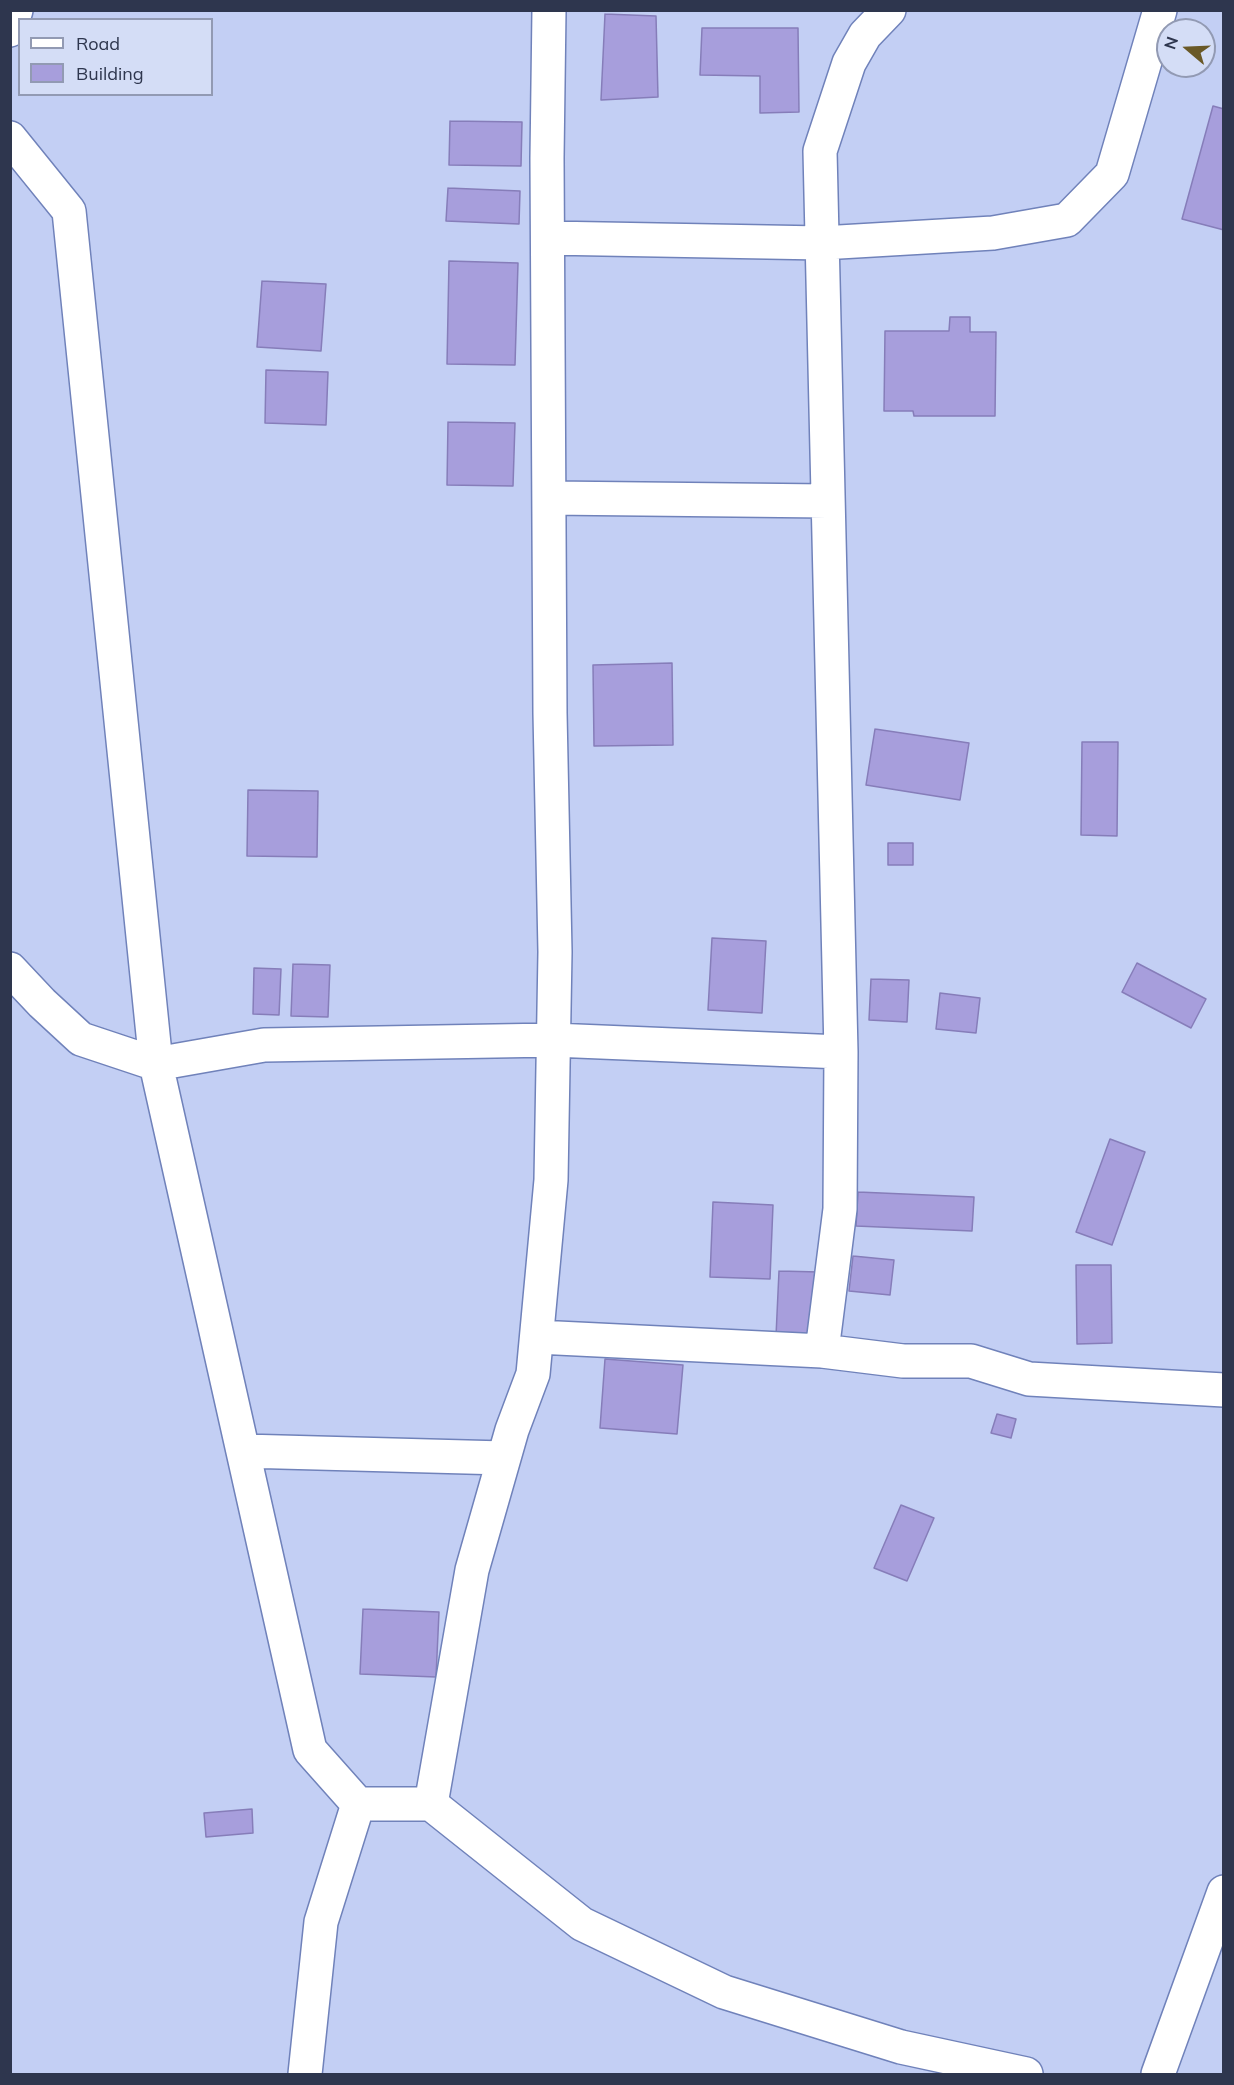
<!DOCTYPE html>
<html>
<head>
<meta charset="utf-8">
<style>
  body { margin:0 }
  #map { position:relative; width:1234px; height:2085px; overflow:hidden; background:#c3cff4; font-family:Mulish,sans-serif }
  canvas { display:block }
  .frame { position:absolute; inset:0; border:12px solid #2e364e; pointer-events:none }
  .legend { position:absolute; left:18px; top:18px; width:195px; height:78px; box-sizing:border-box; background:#d4ddf6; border:2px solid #929ab3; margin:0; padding:8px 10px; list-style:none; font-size:18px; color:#2e364e }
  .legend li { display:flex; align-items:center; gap:12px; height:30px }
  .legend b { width:30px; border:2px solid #929ab3 }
  .north { position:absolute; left:1156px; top:18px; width:60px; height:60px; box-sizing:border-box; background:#d4ddf6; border:2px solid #929ab3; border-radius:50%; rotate:289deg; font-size:16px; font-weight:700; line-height:24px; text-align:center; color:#2e364e }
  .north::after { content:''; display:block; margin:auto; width:21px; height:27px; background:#6a5927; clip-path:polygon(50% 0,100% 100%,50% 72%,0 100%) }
</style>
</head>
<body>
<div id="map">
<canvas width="1234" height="2085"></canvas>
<div class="frame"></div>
<ul class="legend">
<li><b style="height:8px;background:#fff"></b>Road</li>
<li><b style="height:16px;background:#a79edc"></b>Building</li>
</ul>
<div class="north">N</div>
</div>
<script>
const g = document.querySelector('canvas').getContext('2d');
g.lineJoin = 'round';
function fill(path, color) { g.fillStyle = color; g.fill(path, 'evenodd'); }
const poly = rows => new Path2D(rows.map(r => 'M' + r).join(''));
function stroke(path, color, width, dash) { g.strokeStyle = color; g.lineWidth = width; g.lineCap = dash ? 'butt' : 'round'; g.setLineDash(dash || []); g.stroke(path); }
const building = poly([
  [605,14,656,16,658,97,601,100,605,14],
  [702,28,798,28,799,112,760,113,760,76,700,75,702,28],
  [1213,106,1224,109,1224,230,1182,219,1213,106],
  [450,121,522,122,521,166,449,165,450,121],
  [448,188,520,191,519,224,446,221,448,188],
  [449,261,518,263,515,365,447,364,449,261],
  [262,281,326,284,321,351,257,347,262,281],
  [950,317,970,317,970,332,996,332,995,416,914,416,913,411,884,411,885,331,949,331,950,317],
  [266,370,328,372,326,425,265,423,266,370],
  [448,422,515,423,513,486,447,485,448,422],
  [672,663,673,745,594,746,593,665,672,663],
  [875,729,969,743,960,800,866,785,875,729],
  [1082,742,1118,742,1117,836,1081,835,1082,742],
  [248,790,318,791,317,857,247,856,248,790],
  [888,843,913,843,913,865,888,865,888,843],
  [712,938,766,941,762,1013,708,1010,712,938],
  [1137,963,1206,999,1191,1028,1122,992,1137,963],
  [293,964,330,965,328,1017,291,1016,293,964],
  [254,968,281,969,279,1015,253,1014,254,968],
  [871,979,909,980,907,1022,869,1020,871,979],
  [940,993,980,998,976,1033,936,1029,940,993],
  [1110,1139,1145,1152,1112,1245,1076,1232,1110,1139],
  [858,1192,974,1197,972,1231,856,1226,858,1192],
  [713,1202,773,1205,770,1279,710,1277,713,1202],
  [853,1256,894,1260,890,1295,849,1291,853,1256],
  [1076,1265,1111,1265,1112,1343,1077,1344,1076,1265],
  [779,1271,819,1272,816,1337,776,1336,779,1271],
  [605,1359,683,1365,677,1434,600,1428,605,1359],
  [997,1414,1016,1419,1011,1438,991,1433,997,1414],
  [901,1505,934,1518,907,1581,874,1568,901,1505],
  [363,1609,439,1612,436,1677,360,1674,363,1609],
  [252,1809,253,1833,206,1837,204,1813,252,1809]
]);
const minor = poly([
  [10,30,16,10],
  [10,138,69,211,156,1064,310,1750,358,1804,431,1804,582,1924,724,1992,901,2047,1026,2074],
  [548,238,822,243,993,233,1067,220,1112,174,1160,10],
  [550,498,827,501],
  [10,969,42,1003,81,1039,156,1064,264,1045,553,1040,841,1052],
  [537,1337,822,1351,903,1361,971,1361,1029,1379,1224,1390],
  [822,1351,840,1209,841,1052,820,151,849,63,865,35,889,10],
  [243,1451,504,1458],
  [431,1804,472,1570,512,1430,533,1374,551,1180,555,952,550,713,547,158,549,10],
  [305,2074,321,1922,358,1804]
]);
const major = poly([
  [1158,2074,1224,1892]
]);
fill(building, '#a79edc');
stroke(building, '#867db9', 1.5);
stroke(minor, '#7082ba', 36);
stroke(major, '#7082ba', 36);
stroke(minor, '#fff', 33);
stroke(major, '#fff', 33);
</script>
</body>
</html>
